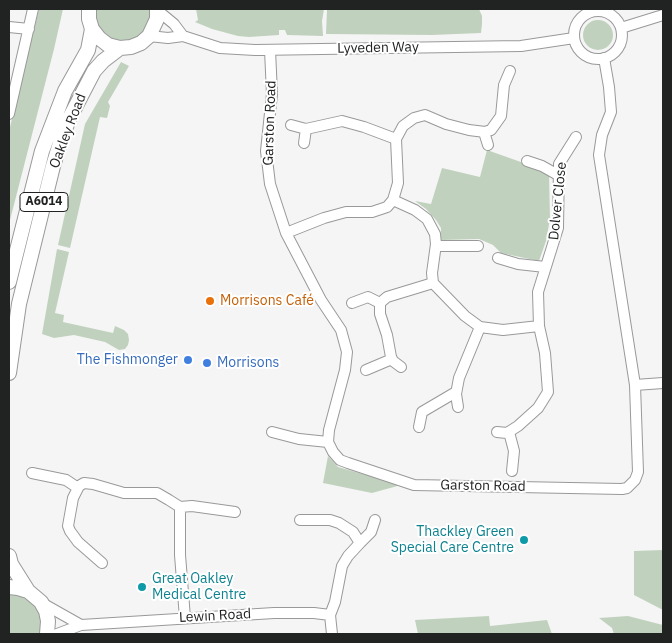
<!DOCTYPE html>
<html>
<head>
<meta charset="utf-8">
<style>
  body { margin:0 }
  #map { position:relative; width:672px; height:643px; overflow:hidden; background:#f5f5f6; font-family:"IBM Plex Sans",sans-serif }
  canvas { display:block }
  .frame { position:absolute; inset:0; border:10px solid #212222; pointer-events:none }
</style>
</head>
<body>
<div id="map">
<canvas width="672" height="643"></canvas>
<div class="frame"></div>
</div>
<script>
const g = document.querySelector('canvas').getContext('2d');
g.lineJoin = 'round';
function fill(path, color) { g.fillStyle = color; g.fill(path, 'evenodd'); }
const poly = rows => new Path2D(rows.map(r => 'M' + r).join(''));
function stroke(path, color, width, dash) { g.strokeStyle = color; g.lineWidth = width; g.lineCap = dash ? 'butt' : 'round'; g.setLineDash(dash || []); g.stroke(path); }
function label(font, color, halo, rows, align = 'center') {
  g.font = font + ' "IBM Plex Sans",sans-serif'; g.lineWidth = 4; g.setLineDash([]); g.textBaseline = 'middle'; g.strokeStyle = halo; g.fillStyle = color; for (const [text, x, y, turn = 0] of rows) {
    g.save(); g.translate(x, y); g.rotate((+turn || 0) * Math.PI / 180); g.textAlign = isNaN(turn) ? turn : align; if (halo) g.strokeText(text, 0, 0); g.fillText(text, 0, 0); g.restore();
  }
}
const green = poly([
  [39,9,63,9,54,49,9,224,9,131],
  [96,9,152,9,152,17,143,34,135,39,126,42,117,41,108,37,101,31,97,22],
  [196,9,324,9,322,21,323,36,287,35,285,30,279,30,279,35,249,37,238,36,212,29,195,22,198,20],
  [327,9,479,9,482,16,482,24,481,33,432,35,326,34],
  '583 35a15 15 0 1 1 30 0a15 15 0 1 1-30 0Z',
  [121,62,129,66,108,102,110,106,107,118,100,117,70,248,58,245,85,124],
  [487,150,549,172,550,219,546,241,539,261,501,253,493,245,479,239,441,240,441,228,436,220,426,209,415,201,431,204,442,168,480,177],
  [57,249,69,252,55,313,64,315,63,322,113,333,115,326,124,330,128,334,129,340,128,345,125,349,119,350,105,342,74,335,54,338,42,334],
  [328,456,338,467,401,485,372,493,323,483],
  [663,550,663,610,634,595,634,551],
  [9,592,15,592,33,600,43,619,41,634,9,634],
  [489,616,490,626,547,620,552,634,418,634,415,620],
  [628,616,663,625,663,634,614,634,612,628,599,618]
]);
const minor = poly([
  [157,10,174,24,183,36],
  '574 35a24 24 0 1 1 48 0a24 24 0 1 1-48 0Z',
  [9,27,29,29],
  [621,28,663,15],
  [149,36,168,38,183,36,220,48,255,50,521,46,574,38],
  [270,50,272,94,266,151,270,184,286,233,321,300,341,330,347,352,345,370,329,430,328,442,333,452,340,460,348,463,414,485,622,489,627,488,635,480,638,472,635,385,599,155,602,135,611,112,609,87,604,58],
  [9,114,33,9],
  [291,125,306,129,342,121,364,127,396,139],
  [484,132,488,145],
  [304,143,306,129],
  [527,161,542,166,558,175],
  [393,200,415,210,427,219,435,234,436,244,432,273,433,283,387,297,380,303,380,314,387,335,391,357,393,361,401,367],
  [286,233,324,218,346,212,372,212,387,207,393,200,398,183,396,139,403,126,414,118,425,115,446,124,469,130,485,132,491,130,501,116,504,85,510,71],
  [436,246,478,246],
  [498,258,518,264,545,267],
  [433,283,465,316,480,327,503,330,539,326],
  [352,303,368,297,380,303],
  [366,370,392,359],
  [635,385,663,383],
  [458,407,456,394,459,378,480,327],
  [419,427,422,412,456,392],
  [272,432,299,439,328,442],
  [497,432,507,433,518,426,538,408,548,392,545,353,539,326,538,292,558,228,559,164,576,137],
  [509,432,514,451,512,471],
  [32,473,66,480,78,488],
  [180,507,192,506,235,512],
  [300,520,330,520,339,523,353,532,360,543,348,556,342,566,335,602,330,615,332,634],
  [360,543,371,532,375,520],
  [102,563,78,542,70,531,68,526,73,498,79,486,84,483,93,484,124,493,157,493,169,500,180,507,180,555,185,618],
  [42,603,81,625],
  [57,634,81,625,274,613,314,613,330,615]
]);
const major = poly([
  [89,9,89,19,92,29,99,38,108,45,120,48,131,47,141,43,149,36,157,19,157,9],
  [9,282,42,151,65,91,88,50,92,29],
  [9,373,19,304,53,166,61,140,69,119,94,71,103,61,120,48],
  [9,556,11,564,28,591],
  [9,587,18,588,28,591,41,602,46,611,48,621,47,634]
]);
const markers = [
  [210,301,5,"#e8710a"],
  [188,360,5,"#3f7fe0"],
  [207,363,5,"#3f7fe0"],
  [524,540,5,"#0f9aa8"],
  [142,587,5,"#0f9aa8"]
];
const shields = [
  [44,202,48]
];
const shieldNames = [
  ["A6014",44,202]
];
const streetNames = [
  ["Lyveden Way",378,48,-1],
  ["Garston Road",270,123,-88],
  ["Oakley Road",68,131,-69],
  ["Dolver Close",558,201,-84],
  ["Garston Road",483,486,1],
  ["Lewin Road",215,616,-3]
];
const foodNames = [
  ["Morrisons Café",220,301]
];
const shopNames = [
  ["The Fishmonger",178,360],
  ["Morrisons",217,363,"left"]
];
const cultureNames = [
  ["Thackley Green",514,532],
  ["Special Care Centre",514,548],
  ["Great Oakley",152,579,"left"],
  ["Medical Centre",152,595,"left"]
];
fill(green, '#c0d2bd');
stroke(minor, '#99999a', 12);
stroke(major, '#99999a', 16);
stroke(minor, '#fff', 10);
stroke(major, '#fff', 14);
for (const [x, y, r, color] of markers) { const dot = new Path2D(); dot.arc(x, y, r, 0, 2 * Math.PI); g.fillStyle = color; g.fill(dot); stroke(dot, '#fff', 2); }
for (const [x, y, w] of shields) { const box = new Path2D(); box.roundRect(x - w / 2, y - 9.5, w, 19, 4); g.fillStyle = '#fff'; g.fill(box); stroke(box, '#212222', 1); }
label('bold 12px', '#212222', null, shieldNames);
label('14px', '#212222', '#fff', streetNames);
label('14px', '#c56008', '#fff', foodNames, 'left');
label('14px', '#366cbe', '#fff', shopNames, 'right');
label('14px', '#0d838f', '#fff', cultureNames, 'right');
</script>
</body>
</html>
